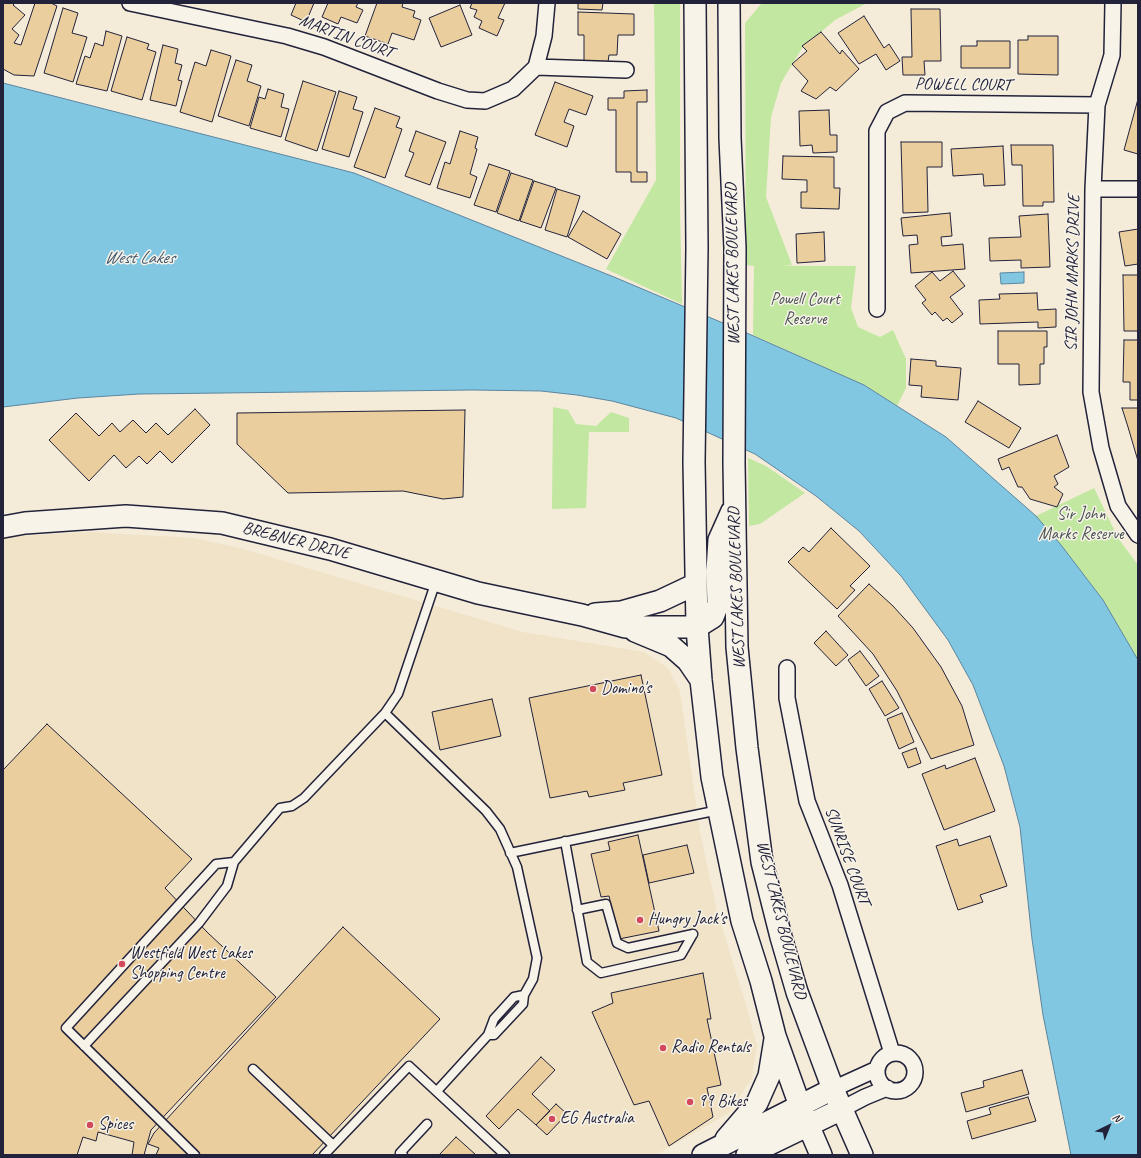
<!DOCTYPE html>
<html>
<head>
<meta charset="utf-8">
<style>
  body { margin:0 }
  #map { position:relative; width:1141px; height:1158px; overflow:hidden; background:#f4ecd9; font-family:Caveat,sans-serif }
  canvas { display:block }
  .frame { position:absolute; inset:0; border:4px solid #22223b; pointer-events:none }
  .north { position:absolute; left:1089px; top:1106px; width:40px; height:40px; -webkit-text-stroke:3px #f7f3e8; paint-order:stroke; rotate:43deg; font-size:11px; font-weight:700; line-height:16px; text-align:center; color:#22223b }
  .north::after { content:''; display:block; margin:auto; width:14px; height:18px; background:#22223b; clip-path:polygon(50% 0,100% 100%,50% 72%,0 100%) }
</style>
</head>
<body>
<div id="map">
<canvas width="1141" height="1158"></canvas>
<div class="frame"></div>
<div class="north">N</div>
</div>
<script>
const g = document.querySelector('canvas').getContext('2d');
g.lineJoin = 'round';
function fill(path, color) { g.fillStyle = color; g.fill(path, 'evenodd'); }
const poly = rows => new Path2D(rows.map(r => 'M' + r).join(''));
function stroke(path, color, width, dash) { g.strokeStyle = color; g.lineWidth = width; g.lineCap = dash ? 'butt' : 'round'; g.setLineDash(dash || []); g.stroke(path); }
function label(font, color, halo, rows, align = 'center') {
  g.font = font + ' Caveat,sans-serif'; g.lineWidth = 3; g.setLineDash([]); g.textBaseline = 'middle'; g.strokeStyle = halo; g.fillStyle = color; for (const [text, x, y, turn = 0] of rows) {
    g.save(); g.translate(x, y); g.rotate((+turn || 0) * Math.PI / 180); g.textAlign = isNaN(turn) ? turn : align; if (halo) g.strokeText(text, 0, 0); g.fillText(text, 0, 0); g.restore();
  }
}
const built = poly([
  [89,532,194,538,240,548,523,632,644,652,668,668,680,691,700,832,717,911,746,1005,757,1046,752,1078,729,1113,656,1155,3,1155,3,537]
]);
const green = poly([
  [654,3,680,3,680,210,682,304,606,269,656,180],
  [762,3,867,3,835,20,802,48,781,83,771,117,766,197,792,265,783,266,856,266,851,308,858,327,880,337,893,330,906,359,906,388,897,406,864,385,753,335,754,266,746,265,745,23],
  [553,407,568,410,576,424,596,426,611,412,629,418,629,432,589,432,586,508,552,509],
  [748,458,766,466,805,493,760,524,749,526],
  [1094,488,1118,538,1138,565,1138,660,1103,600,1061,545,1036,516]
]);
const water = poly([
  [3,83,354,173,614,277,749,334,864,385,897,406,946,437,1036,516,1061,545,1103,600,1138,660,1138,1155,1071,1155,1043,1015,1032,939,1020,827,1004,766,973,685,948,640,901,576,859,531,816,496,755,454,676,418,612,401,577,395,541,391,472,390,139,394,78,398,3,407,3,83],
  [1024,272,1024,283,1001,284,1000,273,1024,272]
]);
const building = poly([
  [3,3,15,3,13,5,25,15,12,29,19,35,14,43,21,45,35,3,51,3,57,6,34,76,14,75,3,69,3,3],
  [296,3,314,3,306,22,291,15,296,3],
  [328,3,358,3,356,7,363,10,357,23,341,17,338,24,322,17,328,3],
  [377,3,403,3,402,7,415,11,413,17,421,20,414,40,392,33,388,44,365,36,377,3],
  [472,3,505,3,498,18,504,20,497,36,479,28,482,21,474,17,477,10,470,8,472,3],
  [578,3,603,3,602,10,578,9,578,3],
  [460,5,472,35,441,47,429,18,460,5],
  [63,8,78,13,72,33,87,37,73,82,44,73,63,8],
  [911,9,940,9,941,61,924,61,925,75,903,75,902,57,912,57,911,9],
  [578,12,634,14,634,35,618,35,617,55,609,55,608,62,584,62,584,35,578,35,578,12],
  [864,16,884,48,889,44,900,61,886,70,876,54,859,64,838,33,864,16],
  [106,31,122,36,107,91,76,84,85,56,90,58,95,43,103,46,106,31],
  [821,32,840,54,842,50,859,69,836,91,830,87,816,99,801,91,808,81,792,64,807,51,802,46,821,32],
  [1028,36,1058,36,1058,75,1018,74,1018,40,1028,40,1028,36],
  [127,37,149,44,147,49,156,52,142,100,111,91,127,37],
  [977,41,1010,41,1010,68,961,68,961,46,977,46,977,41],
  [163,45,178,49,175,63,182,65,178,80,182,81,176,106,150,100,163,45],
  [211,50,231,56,212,122,180,112,195,62,206,66,211,50],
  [236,60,252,65,247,81,261,86,249,126,218,116,236,60],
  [303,81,336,92,317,151,285,140,303,81],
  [555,82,593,96,586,115,569,109,564,122,574,126,567,147,535,135,555,82],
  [268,89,284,94,281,107,289,109,281,137,250,128,259,97,265,99,268,89],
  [647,90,647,102,637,102,637,172,647,172,647,182,631,182,631,172,616,172,616,110,608,110,608,98,624,98,624,91,647,90],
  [339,91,357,97,353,109,363,112,349,157,322,149,339,91],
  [1138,99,1138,154,1124,150,1138,99],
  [375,108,400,117,396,127,402,129,385,178,354,167,375,108],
  [829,110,830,135,837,135,837,152,813,153,812,145,800,146,799,111,829,110],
  [416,131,446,142,430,185,405,176,414,153,409,151,416,131],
  [460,131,478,137,475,148,477,149,470,174,477,177,470,198,437,188,445,162,450,164,460,131],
  [901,142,942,142,942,167,927,167,928,212,903,213,901,142],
  [1011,145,1053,145,1054,202,1043,202,1043,206,1023,206,1022,165,1012,165,1011,145],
  [1003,146,1005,185,984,186,983,174,953,176,951,149,1003,146],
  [783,156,834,157,834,188,840,188,839,209,801,208,801,192,807,192,807,180,782,179,783,156],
  [489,164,510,171,496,212,474,205,489,164],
  [511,173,533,180,519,221,497,213,511,173],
  [534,181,556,188,541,228,520,221,534,181],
  [557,189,580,196,567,237,545,230,557,189],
  [583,211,621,234,607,259,568,237,583,211],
  [950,213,952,236,941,237,942,246,963,244,965,269,911,273,909,245,918,244,917,235,903,236,901,218,950,213],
  [1048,214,1050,267,1021,268,1021,260,990,261,989,238,1021,237,1019,216,1048,214],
  [1138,229,1138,264,1125,266,1119,232,1138,229],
  [824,232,825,261,797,263,796,234,824,232],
  [953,271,965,286,950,297,963,314,952,323,947,318,943,321,935,312,932,315,922,303,926,300,915,286,932,272,940,281,953,271],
  [1123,275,1138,275,1138,331,1124,331,1123,275],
  [1037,293,1038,310,1056,309,1056,327,1038,328,1038,322,980,324,979,300,1000,299,999,294,1037,293],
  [998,331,1047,331,1047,347,1044,347,1044,364,1040,364,1040,384,1019,385,1019,364,998,364,998,331],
  [1124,340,1138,340,1138,400,1130,400,1130,382,1123,382,1124,340],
  [911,359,936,361,936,366,961,368,958,400,921,397,922,386,909,385,911,359],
  [978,401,1021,428,1009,448,965,422,978,401],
  [1122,408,1138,408,1138,461,1128,427,1122,408],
  [195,409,210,425,172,463,160,451,147,464,139,456,126,468,114,455,89,481,49,440,76,413,99,436,112,423,120,432,133,420,146,433,156,423,168,435,195,409],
  [465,410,463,497,443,499,403,491,288,493,237,444,237,413,465,410],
  [1057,435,1069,467,1054,476,1058,484,1054,487,1063,494,1057,507,1030,499,1022,487,1018,487,1009,467,1002,470,998,459,1057,435],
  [831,528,870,566,850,586,855,590,837,609,788,562,803,547,809,552,831,528],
  [869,584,893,606,913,628,941,667,962,706,974,745,931,759,897,691,873,654,838,616,869,584],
  [826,631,848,655,836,666,814,643,826,631],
  [860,651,879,676,866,686,848,660,860,651],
  [641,675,662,775,623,783,625,790,589,797,587,791,550,798,529,698,641,675],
  [882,681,899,708,885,716,869,689,882,681],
  [492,699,501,736,440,750,432,712,492,699],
  [902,713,914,742,899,749,887,719,902,713],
  [47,724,192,859,165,888,207,932,276,997,151,1130,144,1155,132,1155,134,1142,98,1132,96,1141,83,1137,77,1155,3,1155,3,770,47,724],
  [916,748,921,763,908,768,902,753,916,748],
  [975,758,995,811,944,830,922,774,945,765,946,769,975,758],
  [638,835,659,931,619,939,609,896,601,897,591,854,610,850,608,842,638,835],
  [990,836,1007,886,980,895,983,902,958,910,936,846,957,839,959,846,990,836],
  [687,845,694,873,649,883,643,855,687,845],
  [343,927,440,1019,312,1155,156,1155,159,1148,148,1144,154,1133,343,927],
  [703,973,711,1019,707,1019,721,1085,707,1088,713,1117,669,1146,649,1101,634,1105,592,1012,613,1003,611,993,703,973],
  [541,1057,555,1070,532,1094,550,1111,536,1125,518,1109,499,1129,486,1116,541,1057],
  [1022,1070,1029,1094,966,1112,961,1093,984,1087,983,1081,1022,1070],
  [1028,1097,1036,1121,972,1139,967,1121,991,1114,989,1108,1028,1097],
  [556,1104,567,1114,547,1135,536,1125,556,1104],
  [456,1137,476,1155,439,1155,456,1137]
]);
const lane = poly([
  [385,713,486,811,500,829,517,867,537,958,533,979,524,995,523,1004,494,1035,488,1035],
  [565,841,587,962,601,973,681,955,693,934],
  [510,853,719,810],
  [577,910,606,904,617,943,628,948,693,934],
  [84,1046,199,923,227,886,234,862,280,808,292,806,304,798,385,713,398,694,436,581],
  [253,1069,333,1145],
  [437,1091,488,1035,494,1019,514,997,524,995],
  [195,1155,66,1028,216,864,234,862],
  [324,1155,409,1066,505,1155],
  [403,1155,400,1153,427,1124]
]);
const street = poly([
  [130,3,287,36,324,47,438,91,467,100,485,101,513,89,536,67,544,36,547,3],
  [1113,3,1112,55,1097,105,1093,189,1091,392,1101,448,1118,506,1138,535],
  [536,67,626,70],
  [1093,189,1138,189],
  [877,309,877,131,887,112,905,103,1097,105],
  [787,668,787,698,807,801,840,885,892,1053],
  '877 1072a19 19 0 1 1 38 0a19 19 0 1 1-38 0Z',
  [833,1089,877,1069],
  [842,1109,865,1097,887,1088]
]);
const secondary = poly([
  [695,3,697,248,694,462,697,627,701,680,712,777,742,921,761,981,775,1036,800,1106,821,1155],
  [729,3,730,138,735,248,734,463,737,647,747,748,762,862,781,937,797,992,833,1089,862,1155],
  [3,527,25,523,126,516,222,523,330,549,478,593,582,615,625,627,697,627,713,617,718,604,717,571,719,540,732,511],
  [595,614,621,612,660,601,696,584],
  [635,631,671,646,688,661,701,680],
  [726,1139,757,1103,769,1076,775,1039],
  [703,1155,833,1089],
  [747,1155,842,1109]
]);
const markers = [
  [593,689,4,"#d1495b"],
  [640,920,4,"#d1495b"],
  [122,964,4,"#d1495b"],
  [663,1048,4,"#d1495b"],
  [690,1102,4,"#d1495b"],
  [552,1119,4,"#d1495b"],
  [90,1125,4,"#d1495b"]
];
const streetNames = [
  ["MARTIN COURT",346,37,20],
  ["POWELL COURT",963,85,1],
  ["WEST LAKES BOULEVARD",733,264,-91],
  ["SIR JOHN MARKS DRIVE",1073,273,-89],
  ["BREBNER DRIVE",296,541,14],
  ["WEST LAKES BOULEVARD",737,588,-92],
  ["SUNRISE COURT",847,856,70],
  ["WEST LAKES BOULEVARD",781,920,76]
];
const parkNames = [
  ["Powell Court",805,300],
  ["Reserve",805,320],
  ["Sir John",1081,515],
  ["Marks Reserve",1081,535]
];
const poiNames = [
  ["Domino's",601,689],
  ["Hungry Jack's",648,920],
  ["Westfield West Lakes",130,954],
  ["Shopping Centre",130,974],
  ["Radio Rentals",671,1048],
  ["99 Bikes",698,1102],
  ["EG Australia",560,1119],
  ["Spices",98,1125]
];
const waterNames = [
  ["West Lakes",139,258]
];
fill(built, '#f1e3c7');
fill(green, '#c1e7a1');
fill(water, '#81c7e2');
stroke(water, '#5b859f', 1);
fill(building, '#eace9e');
stroke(building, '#22223b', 1);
stroke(lane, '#22223b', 11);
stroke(street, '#22223b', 18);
stroke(secondary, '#22223b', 24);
stroke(lane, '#f7f3e8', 8);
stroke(street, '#f7f3e8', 15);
stroke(secondary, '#f7f3e8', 21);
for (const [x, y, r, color] of markers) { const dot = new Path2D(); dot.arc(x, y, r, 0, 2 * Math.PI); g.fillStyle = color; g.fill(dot); stroke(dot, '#f7f3e8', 1.5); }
label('17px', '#22223b', '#f7f3e8', streetNames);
label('17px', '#4a5354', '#f7f3e8', parkNames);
label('17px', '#22223b', '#f7f3e8', poiNames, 'left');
label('italic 18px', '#3e546d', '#f7f3e8', waterNames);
</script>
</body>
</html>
